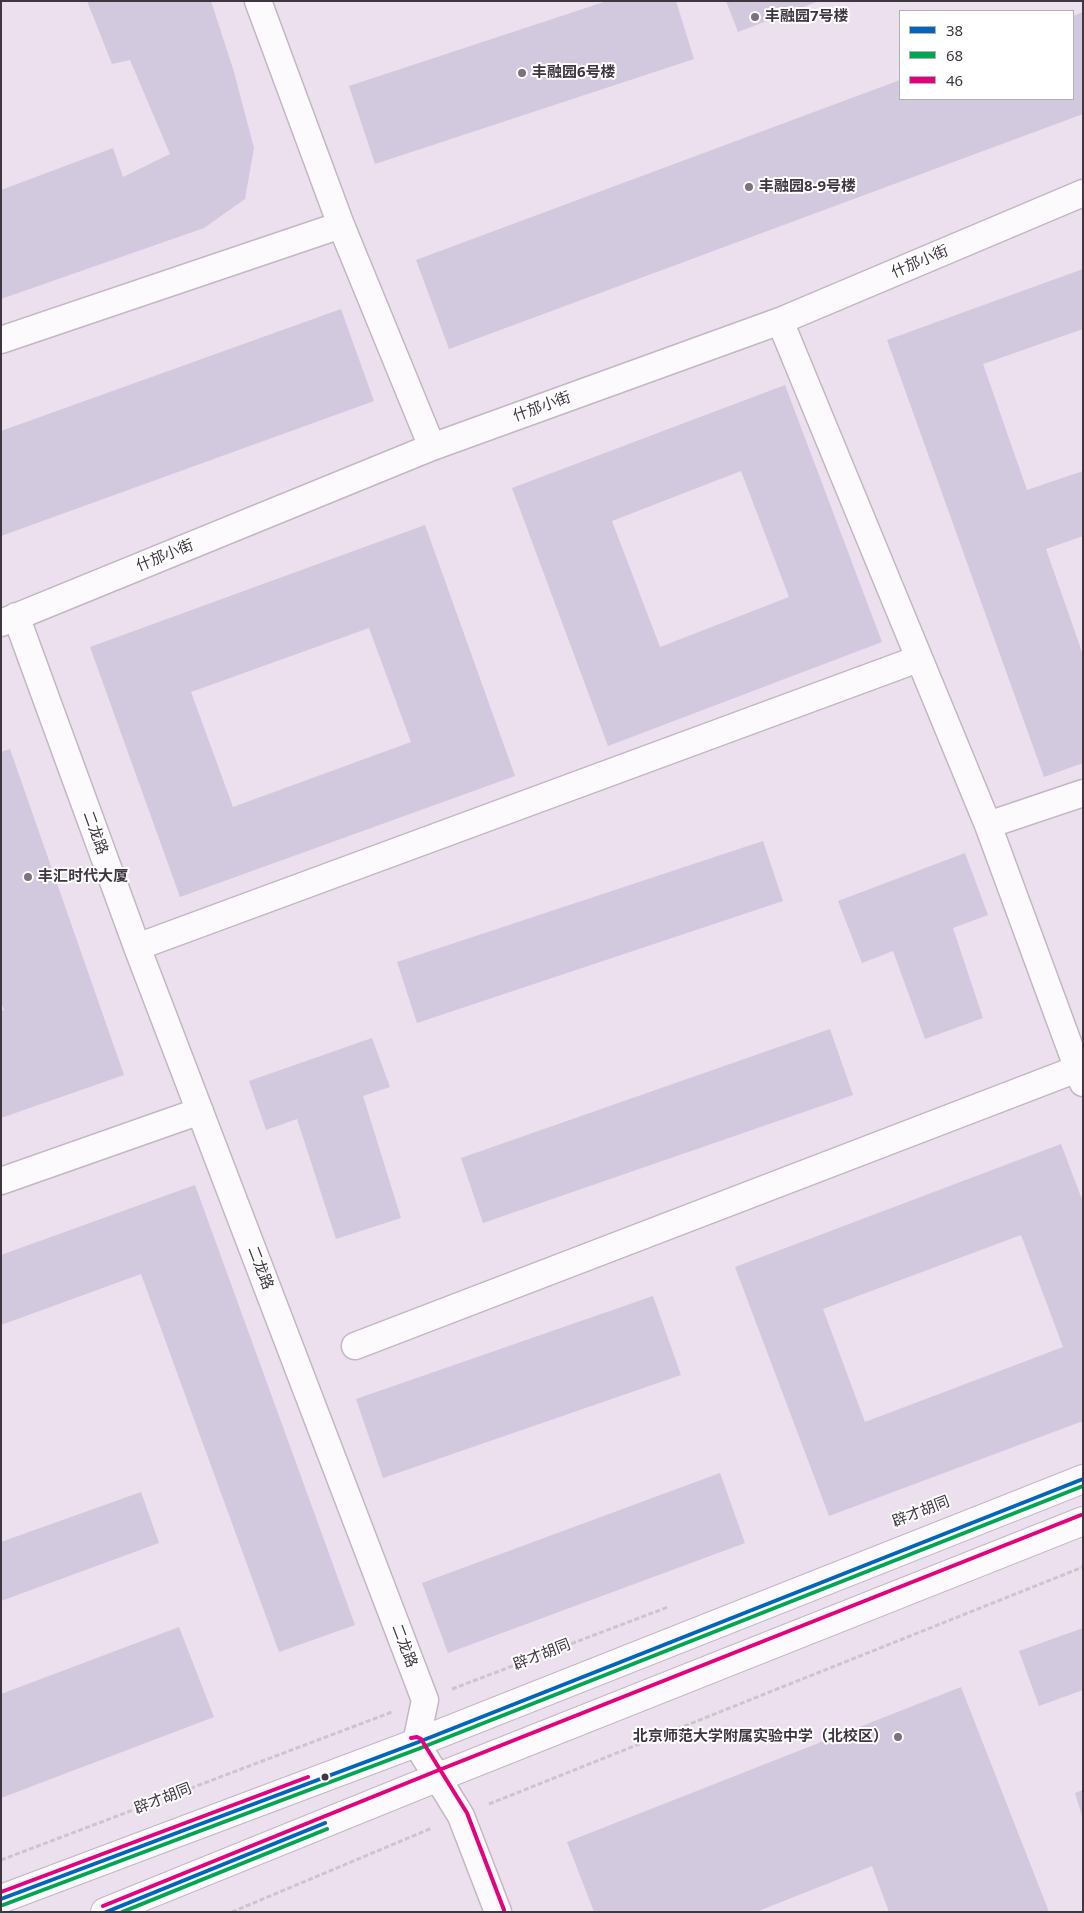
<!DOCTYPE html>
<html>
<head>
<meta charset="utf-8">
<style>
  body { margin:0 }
  #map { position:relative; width:1084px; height:1913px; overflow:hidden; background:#ecdfee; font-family:"Noto Sans",sans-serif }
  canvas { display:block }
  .frame { position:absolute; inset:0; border:2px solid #3f3641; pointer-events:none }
  .legend { position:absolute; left:899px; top:10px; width:175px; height:90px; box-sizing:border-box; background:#fff; border:1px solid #b2afb3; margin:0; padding:6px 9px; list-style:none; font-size:15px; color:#3f3641 }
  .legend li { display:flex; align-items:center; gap:10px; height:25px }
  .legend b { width:25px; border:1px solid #b2afb3 }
</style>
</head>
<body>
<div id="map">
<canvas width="1084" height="1913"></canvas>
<div class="frame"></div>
<ul class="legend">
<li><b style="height:6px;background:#0065bd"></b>38</li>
<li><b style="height:6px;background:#00a651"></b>68</li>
<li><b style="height:6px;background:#e5007d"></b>46</li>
</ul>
</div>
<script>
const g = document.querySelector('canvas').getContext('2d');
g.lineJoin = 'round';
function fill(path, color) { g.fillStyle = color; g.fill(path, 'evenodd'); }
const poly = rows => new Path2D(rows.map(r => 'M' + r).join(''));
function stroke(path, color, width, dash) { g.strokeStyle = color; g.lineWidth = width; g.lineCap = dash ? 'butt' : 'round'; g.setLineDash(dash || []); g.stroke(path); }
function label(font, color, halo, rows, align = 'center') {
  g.font = font + ' "Noto Sans","Noto Sans SC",sans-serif'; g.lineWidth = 4; g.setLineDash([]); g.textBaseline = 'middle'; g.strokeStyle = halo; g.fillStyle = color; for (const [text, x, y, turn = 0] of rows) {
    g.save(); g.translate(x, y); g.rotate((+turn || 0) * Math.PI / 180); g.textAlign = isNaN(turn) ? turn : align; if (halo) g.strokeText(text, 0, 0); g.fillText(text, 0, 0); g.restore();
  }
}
const building = poly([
  [87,1,211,1,234,72,254,148,245,199,204,228,1,299,1,190,113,148,123,177,170,154,130,60,112,64],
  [607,1,676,1,694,59,375,164,349,86],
  [726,1,819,1,738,32],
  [1083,12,1083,114,449,349,416,260,900,80,900,99,1073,99,1073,16],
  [1083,269,1083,329,983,364,1027,490,1083,471,1083,536,1046,549,1083,655,1083,763,1044,777,887,340],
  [341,309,374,401,1,536,1,431],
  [785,385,882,642,608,746,512,488],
  [741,471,789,597,660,647,612,521],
  [425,525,515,776,180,897,90,647],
  [369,628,411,742,233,807,191,692],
  [10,749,124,1075,1,1118,1,1012,4,1010,1,1002,1,752],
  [763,841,783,901,417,1023,397,962],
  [965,853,988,915,953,928,983,1018,925,1039,893,951,862,963,838,901],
  [830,1029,853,1095,483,1223,461,1158],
  [372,1038,390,1087,363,1096,401,1218,336,1239,297,1119,266,1130,249,1081],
  [1061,1144,1083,1202,1083,1421,829,1516,735,1267],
  [1021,1235,1063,1347,865,1422,823,1309],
  [195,1185,355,1625,279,1652,141,1274,1,1325,1,1255],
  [653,1296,681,1375,383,1478,356,1399],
  [720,1473,745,1543,448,1653,422,1583],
  [141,1492,159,1543,1,1601,1,1542],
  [179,1627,214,1717,1,1798,1,1694],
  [1083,1628,1083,1690,1039,1706,1019,1651],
  [961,1687,1049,1912,889,1912,872,1866,756,1912,594,1912,567,1842],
  [1083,1790,1083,1816,1082,1816,1075,1793]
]);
const path = poly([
  [452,1689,668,1607],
  [489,1804,1083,1567],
  [1,1860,392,1712],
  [232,1912,432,1828]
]);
const street = poly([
  [258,1,341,225,432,447],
  [780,321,988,825,1083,1083],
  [1,340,341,225],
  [16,616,137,947,425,1700,416,1743,461,1816,498,1912],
  [1,623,432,447,780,321,1083,193],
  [988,825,1083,793],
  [137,947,918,659],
  [1,1181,200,1111],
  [355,1346,1077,1069]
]);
const secondary = poly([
  [1,1899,416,1743,1083,1479],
  [105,1912,436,1778,1083,1521]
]);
const bus1 = poly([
  [1,1899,416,1743,1083,1479],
  [106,1912,325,1823]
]);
const bus2 = poly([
  [3,1905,418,1749,1083,1486],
  [122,1912,327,1829]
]);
const bus3 = poly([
  [411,1738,417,1737,421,1739,467,1813,504,1910],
  [1,1892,308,1777],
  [103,1906,434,1772,1081,1515]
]);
const markers = [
  [755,17,5,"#7c717e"],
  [522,73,5,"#7c717e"],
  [749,187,5,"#7c717e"],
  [28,877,5,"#7c717e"],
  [898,1737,5,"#7c717e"],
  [325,1777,4.5,"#3f3641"]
];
const poiNames = [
  ["丰融园7号楼",765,17],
  ["丰融园6号楼",532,73],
  ["丰融园8-9号楼",759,187],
  ["丰汇时代大厦",38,877],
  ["北京师范大学附属实验中学（北校区）",888,1737,"right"]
];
const streetNames = [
  ["什邡小街",920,262,-23],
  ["什邡小街",542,407,-20],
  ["什邡小街",165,556,-22],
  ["二龙路",95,833,70],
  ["二龙路",260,1268,69],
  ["辟才胡同",921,1512,-21],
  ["二龙路",404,1646,69],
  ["辟才胡同",542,1655,-21],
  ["辟才胡同",163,1799,-21]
];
fill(building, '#d2c9df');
stroke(street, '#c2b7c3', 29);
stroke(secondary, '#c2b7c3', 30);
stroke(path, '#ccc6cc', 3, [5, 2.5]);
stroke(street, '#fcfafc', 26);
stroke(secondary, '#fcfafc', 28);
stroke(bus1, '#0065bd', 4);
stroke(bus2, '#00a651', 4);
stroke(bus3, '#e5007d', 4);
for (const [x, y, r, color] of markers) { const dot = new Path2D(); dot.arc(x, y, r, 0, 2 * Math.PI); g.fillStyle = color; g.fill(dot); stroke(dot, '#fff', 2); }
label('bold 15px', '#3f3641', '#fff', poiNames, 'left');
label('15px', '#3f3641', '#fff', streetNames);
</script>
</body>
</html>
